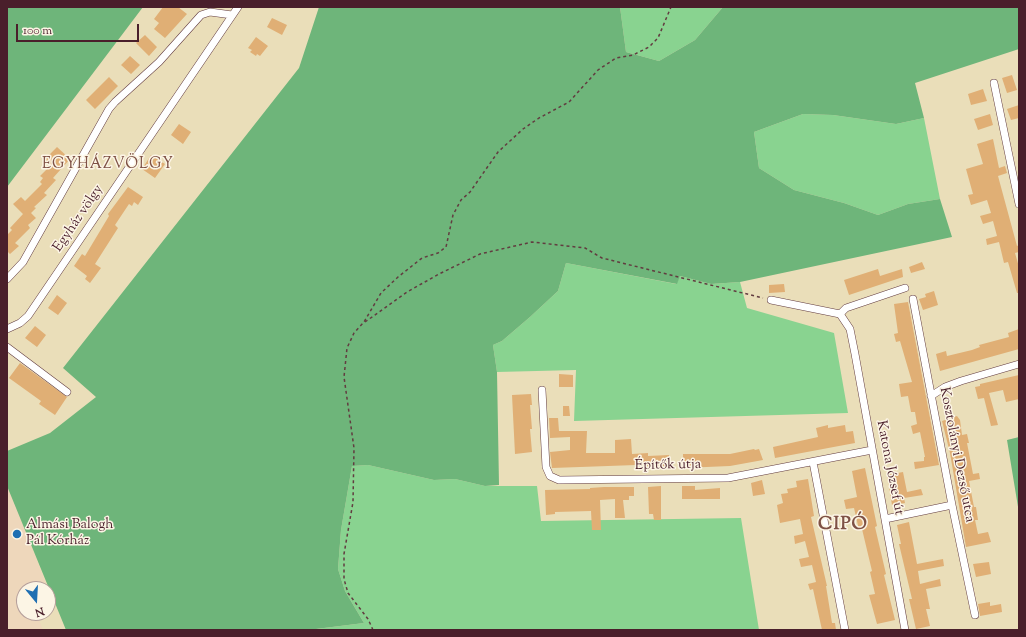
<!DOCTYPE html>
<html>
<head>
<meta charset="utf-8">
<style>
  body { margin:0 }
  #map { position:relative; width:1026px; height:637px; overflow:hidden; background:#eadeb9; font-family:"Sorts Mill Goudy",serif }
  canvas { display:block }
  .frame { position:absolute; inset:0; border:8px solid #4a1f2b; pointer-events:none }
  .north { position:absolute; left:16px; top:581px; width:40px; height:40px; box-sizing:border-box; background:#fcf5e5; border:1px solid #b59f9b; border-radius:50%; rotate:162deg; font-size:11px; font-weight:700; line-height:16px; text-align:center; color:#4a1f2b }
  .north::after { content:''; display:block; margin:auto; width:14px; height:18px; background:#1f6fb2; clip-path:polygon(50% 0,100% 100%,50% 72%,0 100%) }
  .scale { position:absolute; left:16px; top:24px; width:123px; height:18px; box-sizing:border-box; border:2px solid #4a1f2b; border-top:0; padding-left:5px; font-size:12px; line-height:14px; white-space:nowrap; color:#4a1f2b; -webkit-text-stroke:3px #fcf5e5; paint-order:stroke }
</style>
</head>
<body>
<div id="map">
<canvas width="1026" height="637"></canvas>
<div class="frame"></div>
<div class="north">N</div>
<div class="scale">100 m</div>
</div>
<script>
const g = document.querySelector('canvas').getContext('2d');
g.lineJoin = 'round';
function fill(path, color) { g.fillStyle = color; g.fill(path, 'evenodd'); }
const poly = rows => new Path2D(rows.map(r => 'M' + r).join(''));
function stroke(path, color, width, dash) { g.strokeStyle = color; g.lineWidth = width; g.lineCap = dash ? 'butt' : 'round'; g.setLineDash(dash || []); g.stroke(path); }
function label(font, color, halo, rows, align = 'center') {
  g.font = font + ' "Sorts Mill Goudy",serif'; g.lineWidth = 3; g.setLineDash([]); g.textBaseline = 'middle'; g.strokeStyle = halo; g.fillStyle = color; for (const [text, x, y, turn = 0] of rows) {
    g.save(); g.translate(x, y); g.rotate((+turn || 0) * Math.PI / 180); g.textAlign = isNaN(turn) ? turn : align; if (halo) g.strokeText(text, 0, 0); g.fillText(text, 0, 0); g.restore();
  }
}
const built = poly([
  [7,485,46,583,32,589,24,589,24,613,36,613,43,630,7,630]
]);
const green = poly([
  [620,7,723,7,695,40,659,61,626,52],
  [803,114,833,115,896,124,924,118,940,199,908,204,878,215,844,203,794,190,759,168,754,132],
  [566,263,676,284,680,276,711,284,740,282,747,308,834,333,848,413,574,421,576,370,497,372,493,345,502,341,530,317,558,291],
  [368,465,434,480,455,479,485,486,537,486,541,521,741,518,759,630,308,630,364,623,345,591,338,569,341,530,352,466]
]);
const forest = poly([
  [7,7,143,7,7,187],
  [319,7,620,7,626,52,659,61,695,40,723,7,1019,7,1019,49,915,83,924,118,896,124,833,115,803,114,754,132,759,168,794,190,844,203,878,215,908,204,940,199,952,237,740,282,711,284,680,276,677,284,566,263,558,291,530,317,502,341,493,345,497,372,499,485,485,486,455,479,434,480,368,465,352,466,341,530,338,569,345,591,364,623,308,630,66,630,7,486,7,451,50,433,96,397,63,368,299,68],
  [1019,437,1019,513,1007,440]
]);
const building = poly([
  [163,7,178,7,187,14,165,38,154,29,159,23,154,19],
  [272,18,287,25,282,35,267,27],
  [145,35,157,47,149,56,136,43],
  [256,37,268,46,260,56,257,54,256,56,250,52,252,50,248,48],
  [130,56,140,65,131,74,121,65],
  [1012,75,1017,90,1007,93,1002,78],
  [109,77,118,86,95,109,86,100],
  [983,89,987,101,971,105,968,94],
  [1019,105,1019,118,1011,120,1007,109],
  [990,114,993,125,978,130,974,119],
  [179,124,191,132,183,144,171,135],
  [993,139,999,168,1005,166,1007,173,998,176,1017,246,1019,245,1019,252,1015,253,1019,267,1019,293,1017,293,1008,262,1004,263,999,242,987,245,986,239,997,236,993,221,983,224,980,216,991,213,987,200,971,205,968,195,973,194,966,169,983,164,977,144],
  [57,147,70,159,53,178,56,180,44,193,47,195,34,207,36,208,31,213,36,218,28,225,30,228,15,243,19,246,10,254,7,251,7,235,12,230,10,228,23,214,13,204,21,197,25,201,42,184,40,182,43,178,40,176,50,166,44,160],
  [151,155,165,164,155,178,142,169],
  [128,187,143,197,138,205,134,202,132,206,129,204,115,225,118,228,95,264,101,268,90,283,85,279,87,276,74,266,82,254,85,256,109,216,108,214],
  [922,262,925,269,911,273,909,267],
  [878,269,880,276,902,269,903,277,849,295,844,280],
  [784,284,785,292,769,293,769,285],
  [934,291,938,305,923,310,919,299,926,297,925,294],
  [57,295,67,303,58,315,48,308],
  [908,302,939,465,915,469,914,462,924,461,924,457,925,457,920,432,913,434,911,426,917,424,915,412,911,412,908,396,901,397,899,384,912,382,900,341,896,342,894,334,898,333,894,304],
  [35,326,46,335,37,347,25,338],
  [1019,329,1019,349,940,371,936,354,946,351,947,356,972,350,980,347,979,345,1009,337,1008,333],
  [20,363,67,397,55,415,39,404,41,401,9,378],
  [559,374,573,375,573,387,559,387],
  [1019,375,1019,399,1006,402,1003,390,989,393,998,425,991,426,984,398,978,399,975,387,980,386,980,384],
  [531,394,532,405,530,405,532,429,530,429,532,452,515,454,512,395],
  [563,406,569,406,570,416,563,416],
  [957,416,960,420,962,435,967,434,969,443,967,443,973,474,979,473,980,479,969,481,974,507,976,507,978,520,975,520,978,534,988,532,991,542,966,547,950,453,942,421],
  [549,418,558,418,559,431,587,431,586,453,615,453,615,440,631,439,632,454,648,453,648,456,669,455,670,466,636,466,636,465,552,468,550,452,570,450,570,437,550,438],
  [828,425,828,428,845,425,846,432,853,431,855,443,775,458,773,447,818,437,816,428],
  [754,449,755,450,759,449,763,460,730,466,683,468,683,454,730,454],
  [865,468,877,526,875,527,886,574,884,575,895,620,877,624,869,595,875,594,870,572,872,571,862,529,859,530,854,508,846,509,844,500,857,497,852,471],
  [903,472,907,492,921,489,923,495,904,498,905,503,892,505,887,475],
  [808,479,814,516,811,517,827,586,826,586,832,623,835,623,836,630,822,630,813,589,810,590,808,584,816,582,812,565,801,567,799,559,809,557,805,541,795,544,794,536,803,534,800,519,780,523,777,505,783,503,781,494,788,493,787,489,797,487,796,481],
  [762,480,765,494,753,496,751,483],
  [661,486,661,520,654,520,653,514,649,514,648,487],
  [682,486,695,486,695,490,720,488,720,499,682,499],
  [604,487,634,487,634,496,629,496,629,500,623,500,625,518,615,518,615,499,600,500,601,530,592,530,591,511,555,512,555,514,546,515,545,490,590,489,590,488],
  [909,522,917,564,943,559,944,566,918,571,920,584,940,579,941,586,926,589,930,609,926,609,930,626,916,629,909,599,912,599,899,544,901,544,897,525],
  [989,562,991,574,976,577,973,564],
  [990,602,990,606,1001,604,1002,612,980,616,978,604]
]);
const path = poly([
  [365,322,407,292,439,274,480,254,532,242,585,248,602,258,763,298],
  [373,630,368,619,348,593,344,579,344,554,353,502,354,448,344,377,347,348,354,333,364,322,381,293,398,277,422,258,438,253,446,247,453,215,461,200,470,192,498,152,523,129,539,118,569,102,598,70,616,58,633,55,649,47,658,38,671,7]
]);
const minor = poly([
  [994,83,1019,204],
  [7,279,23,262,109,109,115,102,159,62,201,15,210,12,232,15],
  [913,299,952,505,975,615],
  [771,300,840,314,846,308,905,288],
  [840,314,850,329,855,354,905,630],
  [7,329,20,323,28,316,238,7],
  [7,347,67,392],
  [542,390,546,467,550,476,559,480,728,478,872,450],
  [931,396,945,387,961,381,1019,364],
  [813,462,845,630],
  [885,519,952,505]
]);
const markers = [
  [17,534,5,"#1f6fb2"]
];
const streetNames = [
  ["Egyház völgy",79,219,-56],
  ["Kosztolányi Dezső utca",956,455,79],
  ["Építők útja",668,466,-1],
  ["Katona József út",889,468,79]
];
const poiNames = [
  ["Almási Balogh",26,526],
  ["Pál Kórház",26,542]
];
const neighbourhoodNames = [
  ["EGYHÁZVÖLGY",108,165]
];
const districtNames = [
  ["CIPÓ",843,526]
];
fill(built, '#eed7bb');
fill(green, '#89d390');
fill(forest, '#6eb57a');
fill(building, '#e0af75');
stroke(minor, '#623c40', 8);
stroke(path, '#623c40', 1.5, [3, 3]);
stroke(minor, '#fff', 7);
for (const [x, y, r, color] of markers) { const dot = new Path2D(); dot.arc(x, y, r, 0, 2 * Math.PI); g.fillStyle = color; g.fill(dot); stroke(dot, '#fcf5e5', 1.5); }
label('14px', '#4a1f2b', '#fcf5e5', streetNames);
label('14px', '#4a1f2b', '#fcf5e5', poiNames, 'left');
g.letterSpacing = '1px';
label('15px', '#7e5145', '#fcf5e5', neighbourhoodNames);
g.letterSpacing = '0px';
g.letterSpacing = '1px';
label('bold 18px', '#7e5145', '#fcf5e5', districtNames);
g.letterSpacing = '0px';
</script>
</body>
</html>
